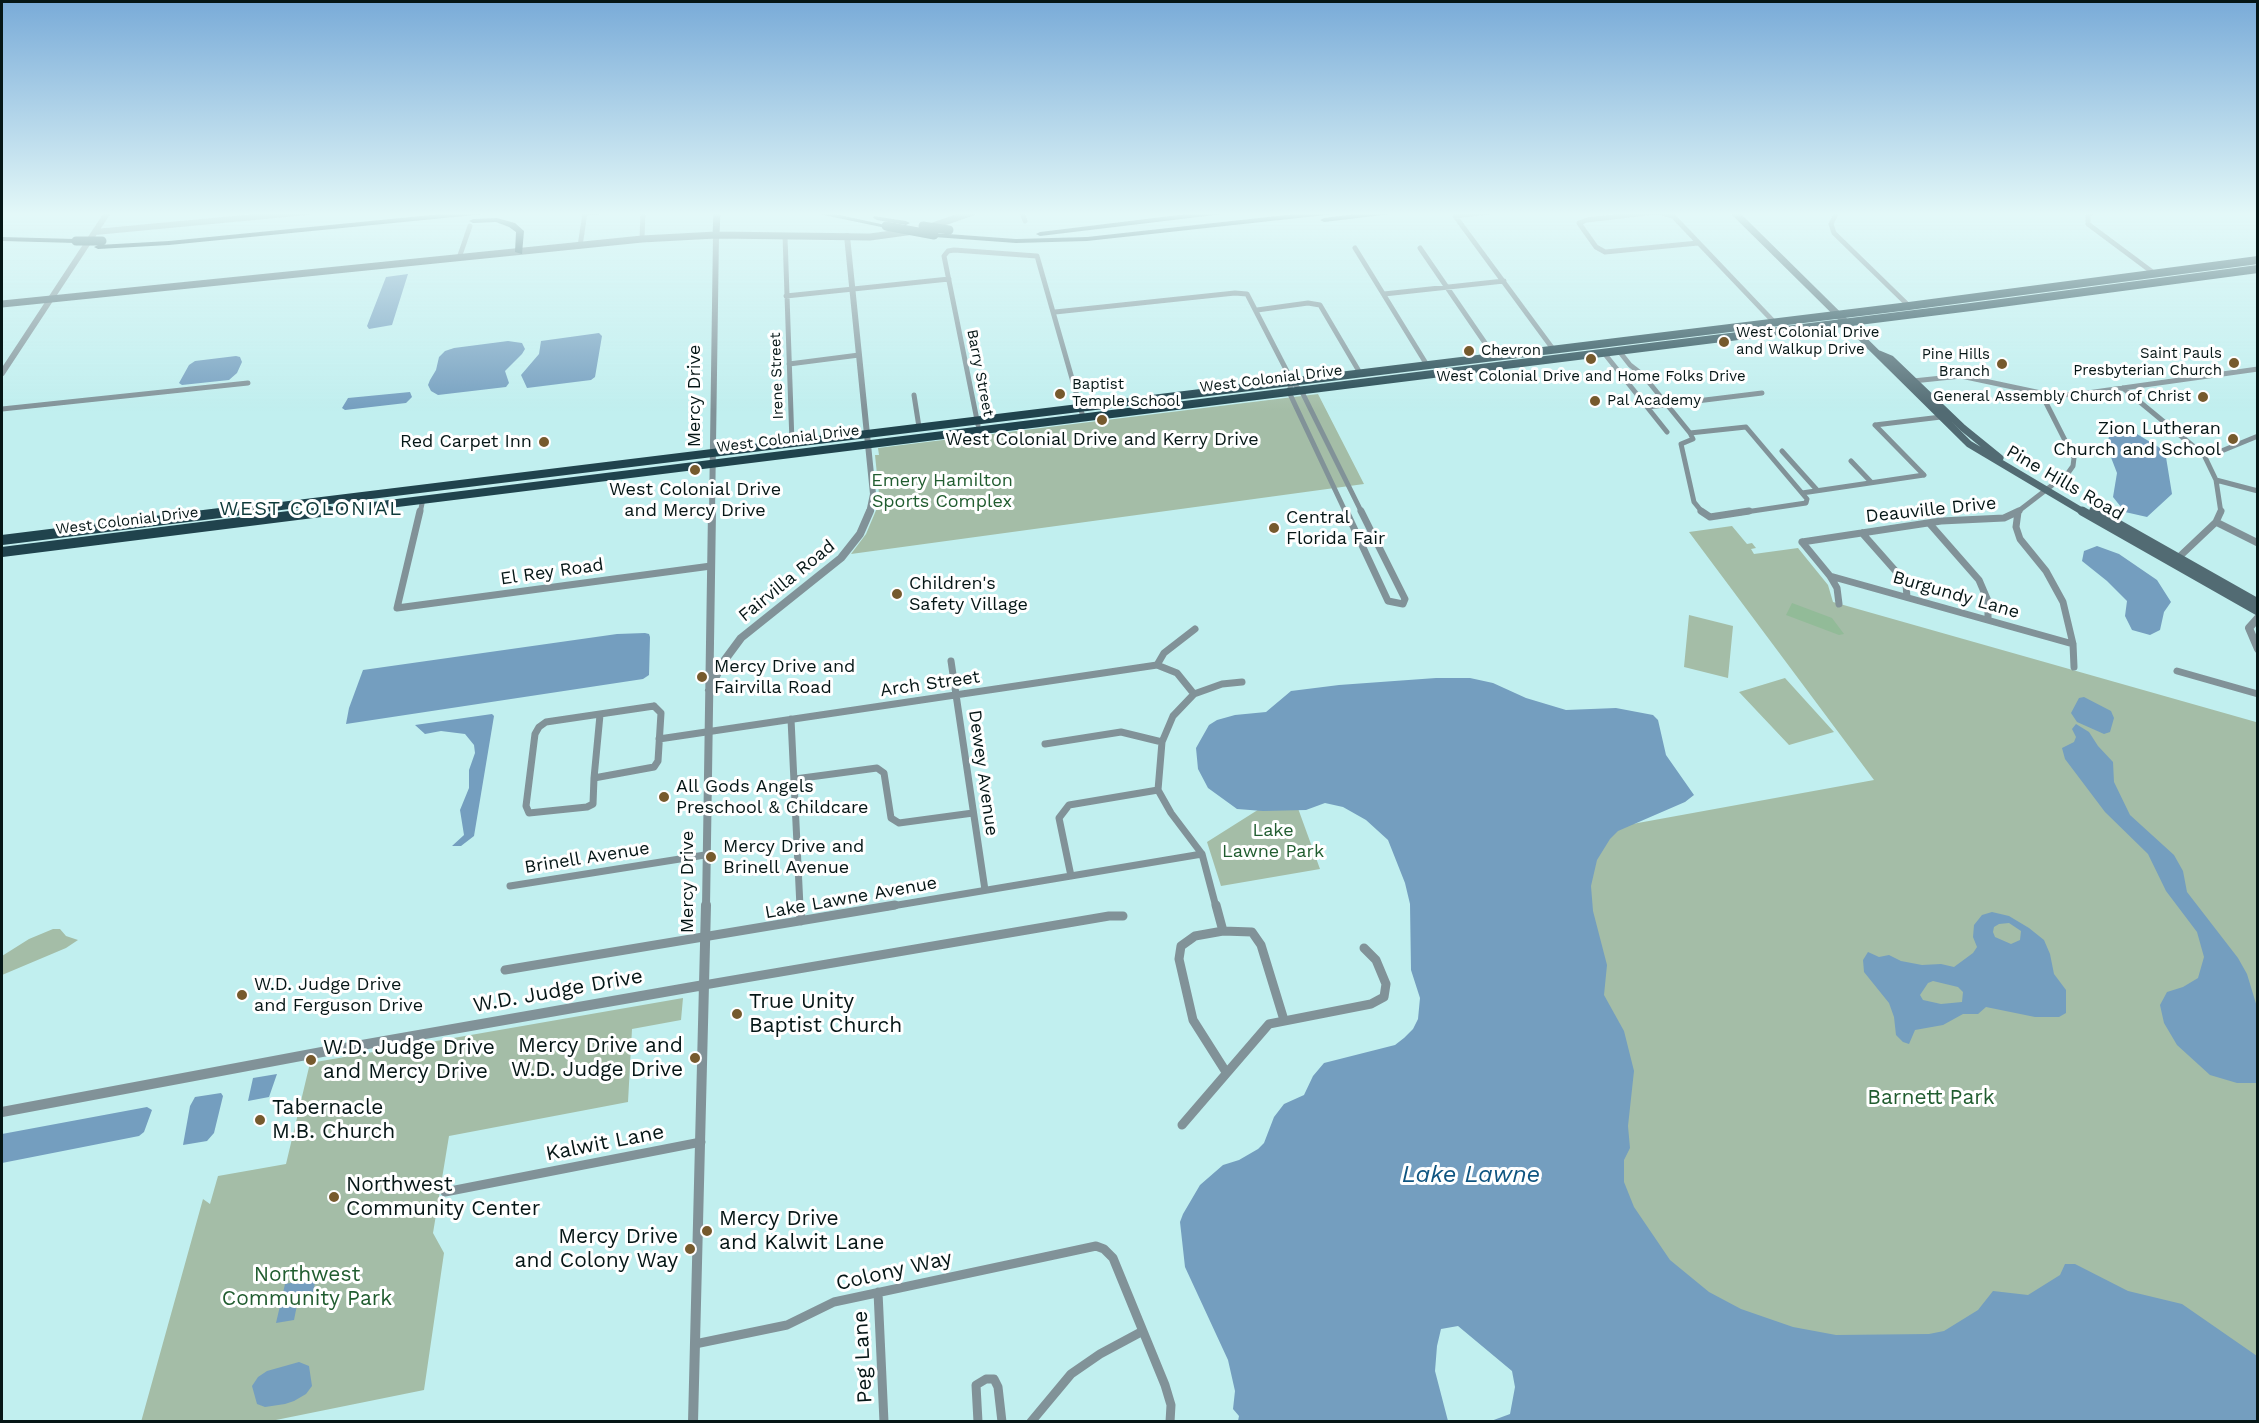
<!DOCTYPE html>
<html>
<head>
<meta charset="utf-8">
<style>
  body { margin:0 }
  #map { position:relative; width:2259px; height:1423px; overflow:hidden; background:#c1efef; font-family:"Work Sans",sans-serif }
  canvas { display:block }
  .frame { position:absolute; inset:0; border:3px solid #051616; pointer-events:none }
</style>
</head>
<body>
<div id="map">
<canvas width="2259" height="1423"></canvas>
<div class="frame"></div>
</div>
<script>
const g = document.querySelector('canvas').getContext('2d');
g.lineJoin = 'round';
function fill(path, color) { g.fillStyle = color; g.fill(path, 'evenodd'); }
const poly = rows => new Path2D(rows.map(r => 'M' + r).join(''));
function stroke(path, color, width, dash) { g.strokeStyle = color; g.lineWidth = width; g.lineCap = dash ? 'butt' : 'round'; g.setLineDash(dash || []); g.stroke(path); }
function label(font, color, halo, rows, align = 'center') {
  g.font = font + ' "Work Sans",sans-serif'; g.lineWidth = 6; g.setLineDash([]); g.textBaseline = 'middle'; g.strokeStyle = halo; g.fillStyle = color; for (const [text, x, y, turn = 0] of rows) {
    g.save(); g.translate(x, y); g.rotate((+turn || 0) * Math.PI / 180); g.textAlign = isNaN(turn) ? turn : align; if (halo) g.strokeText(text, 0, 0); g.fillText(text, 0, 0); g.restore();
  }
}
const green = poly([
  [1318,394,1364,484,851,554,866,534,877,508,879,494,875,455,879,455,878,448],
  [1732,526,1747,544,1752,543,1756,548,1751,549,1754,554,1798,548,1828,585,1833,602,2256,722,2258,725,2257,1421,1707,1421,1462,855,1874,780,1689,532],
  [1689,615,1733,626,1728,678,1684,667],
  [1785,678,1834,732,1789,745,1739,692],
  [1291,789,1320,869,1221,886,1207,842],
  [53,929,60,929,66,936,78,940,66,948,2,975,2,956,29,939],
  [683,998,681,1020,632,1029,628,1102,449,1136,433,1233,444,1253,424,1390,271,1421,141,1422,203,1199,210,1204,218,1176,286,1164,310,1063]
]);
const forest = poly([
  [1792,603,1832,618,1844,634,1839,635,1786,615]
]);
const water = poly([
  [408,274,392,325,369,329,367,326,386,277],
  [599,333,602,336,595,377,591,380,527,388,521,375,539,354,541,341],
  [508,341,522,343,525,349,522,354,505,371,509,383,506,387,438,395,431,391,428,385,430,380,436,370,439,357,445,351,454,348],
  [236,356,240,357,242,362,237,373,229,380,182,385,179,383,189,365,195,361],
  [410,392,412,397,406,403,345,410,342,408,348,398],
  [2110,431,2137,434,2165,451,2172,494,2147,517,2125,512,2113,497,2117,473,2107,447],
  [2097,546,2119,554,2157,580,2171,602,2164,612,2160,630,2150,635,2132,630,2125,616,2127,601,2107,581,2082,561,2084,551],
  [645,633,649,634,650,637,649,675,643,679,346,724,349,708,363,670,617,634],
  [1436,678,1470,678,1493,683,1526,698,1566,710,1616,708,1653,715,1658,720,1666,755,1694,795,1685,802,1618,831,1610,839,1597,860,1591,886,1593,911,1607,965,1604,995,1624,1031,1634,1071,1628,1126,1630,1148,1624,1160,1624,1182,1634,1207,1670,1260,1709,1292,1741,1309,1793,1327,1836,1335,1929,1334,1944,1331,1978,1310,1993,1291,2028,1295,2060,1275,2065,1264,2075,1264,2128,1291,2182,1304,2257,1356,2257,1421,1491,1421,1510,1414,1515,1387,1512,1371,1458,1326,1441,1329,1437,1346,1435,1371,1448,1421,1238,1421,1239,1416,1233,1409,1235,1391,1228,1360,1185,1267,1180,1222,1183,1214,1200,1185,1223,1165,1239,1160,1258,1149,1264,1143,1274,1117,1284,1104,1304,1095,1313,1076,1324,1063,1395,1045,1404,1038,1413,1029,1418,1019,1420,998,1411,970,1410,904,1405,883,1388,840,1366,820,1343,807,1325,803,1306,810,1263,811,1237,809,1208,788,1198,769,1196,748,1209,725,1217,720,1235,715,1266,712,1291,691,1339,685],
  [2084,697,2111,711,2114,718,2110,732,2104,734,2077,722,2071,713,2079,698],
  [492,714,494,716,474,836,461,846,452,846,464,835,460,810,469,788,469,770,475,753,474,745,465,734,441,731,425,734,415,725],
  [2076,724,2089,732,2098,746,2113,762,2114,782,2130,815,2174,855,2183,871,2187,892,2238,958,2247,974,2257,1007,2257,1083,2237,1083,2210,1075,2177,1045,2164,1023,2160,1005,2167,992,2183,987,2198,978,2204,957,2197,932,2166,891,2148,854,2105,812,2065,759,2062,748,2074,742,2076,737,2072,729],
  [1992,912,2009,916,2029,928,2044,940,2050,954,2054,974,2066,990,2066,1013,2059,1017,2035,1017,1986,1007,1978,1014,1963,1014,1943,1025,1915,1030,1909,1044,1903,1042,1896,1035,1894,1017,1889,1003,1864,972,1863,960,1868,952,1879,957,1889,955,1901,961,1922,965,1941,964,1954,967,1973,953,1977,947,1973,937,1974,925,1982,915],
  [2009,923,2021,931,2020,940,2011,944,1995,937,1993,932,1994,927,1999,924],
  [1933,981,1958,987,1963,992,1962,1002,1941,1004,1923,1000,1920,995,1928,983],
  [277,1074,269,1097,248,1101,253,1078],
  [221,1093,223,1096,214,1133,207,1141,183,1145,190,1106,195,1097],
  [147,1107,152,1110,144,1132,139,1136,2,1163,2,1134],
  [316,1278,311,1302,297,1305,294,1320,276,1323,285,1284],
  [299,1362,309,1366,312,1386,306,1394,294,1401,285,1404,265,1407,257,1404,252,1386,258,1377,267,1371]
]);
const minorFar2 = poly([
  [1022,212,1025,221],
  [1656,212,1587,220,1579,223,1596,247,1605,252,1698,243],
  [1657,212,1673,216,1774,322],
  [1837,212,1831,224,1834,233,1909,306],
  [2092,212,2088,215,2088,224,2155,274],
  [1455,216,1553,349],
  [1455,216,1490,212],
  [785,236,792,443],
  [642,239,643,212],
  [580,246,585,213,599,212],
  [1355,248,1427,365],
  [1420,248,1494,356],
  [459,258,470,226],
  [1384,294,1504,281],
  [786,296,949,279],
  [1257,310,1308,303,1320,305,1360,373],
  [1055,312,1235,293,1247,294,1292,381],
  [1619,351,1630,365,1643,375,1690,433],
  [1604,353,1667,432],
  [789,364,859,355],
  [1292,381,1303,394,1362,513],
  [1292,381,1289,392,1346,513],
  [1913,381,1961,376,2041,393,2073,395,2258,369],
  [2123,388,2204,455,2216,480,2221,513],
  [914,395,919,427],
  [1648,407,1762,393],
  [2,409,248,383],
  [978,425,944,256,948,251,954,250,1037,256,1083,417],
  [1875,425,1924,475],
  [1875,425,1941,417],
  [1690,433,1693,439,1681,444,1694,502,1703,513],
  [1690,433,1746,427,1807,499,1806,503,1739,513],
  [1782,451,1817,490],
  [2204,455,2219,452,2258,436],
  [1851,461,1871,482],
  [2216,480,2258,491],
  [1802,493,1924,475],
  [420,513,423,499],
  [2016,513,2068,473,2073,466,2074,458,2041,393]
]);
const minorFar1 = poly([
  [420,511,397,608,711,566],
  [1346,511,1388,601,1403,604,1405,599,1361,511],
  [1701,511,1710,517,1749,511],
  [2018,512,2016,527,2020,539,2046,571,2063,602,2073,644,2074,667],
  [2216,522,2258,543],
  [1929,523,1979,580,1988,601,1988,619],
  [1862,533,1900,576,1906,585,1907,597],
  [1802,542,1941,521,2004,518,2019,511],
  [1802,542,1830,576,1837,588,1839,604],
  [2178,558,2216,522,2221,511],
  [1830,576,2073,644],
  [951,661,985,890],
  [1157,665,1164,653,1195,629],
  [2177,671,2258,694],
  [654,706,661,713,658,761,654,767,594,778,593,804,587,807,529,813,526,806,535,734,539,727,546,722,654,706],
  [791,719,800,907],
  [659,739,1157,665,1177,673,1194,694],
  [1045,744,1121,732,1162,742],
  [594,778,600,715],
  [795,779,877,768,884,773,891,818,899,823,973,813],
  [1071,876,1059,818,1069,805,1158,790],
  [510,886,705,855],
  [886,907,1202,854],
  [1216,907,1202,854,1171,813,1158,790,1162,742,1173,716,1194,694,1222,684,1242,682]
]);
const minor = poly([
  [800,905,801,921],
  [1216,905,1223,931],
  [505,970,895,905],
  [704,985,1109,916,1123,916],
  [1226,1072,1193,1020,1179,959,1181,946,1195,936,1223,931,1252,932,1261,945,1284,1020],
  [1182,1125,1269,1024,1371,1004,1384,997,1386,984,1376,960,1364,948],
  [445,1192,701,1142],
  [878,1292,884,1422],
  [695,1344,787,1325,834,1302,1096,1246,1104,1249,1113,1258,1165,1385,1171,1405,1170,1422],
  [978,1422,976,1385,986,1379,994,1379,998,1387,1002,1422],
  [1031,1422,1071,1374,1100,1354,1141,1332]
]);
const tertiaryFar2 = poly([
  [95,232,308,212],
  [847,236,873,494,869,513],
  [2,373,108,212],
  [712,513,716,235]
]);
const tertiaryFar1 = poly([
  [2258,618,2249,628,2258,649],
  [709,690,724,661,741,638,841,558,860,534,870,511],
  [706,907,712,511]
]);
const tertiary = poly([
  [2,1112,322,1052,704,985],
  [693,1422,706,905]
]);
const secondaryFar1 = poly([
  [1734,212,1969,444,2085,513],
  [930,227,973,212],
  [716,235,717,212],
  [2,304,642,239,716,235,870,237,914,231],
  [1879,354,1891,359,1963,428,2000,458],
  [2093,510,2098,513]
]);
const secondary = poly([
  [2082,511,2258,611],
  [2095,511,2258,603]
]);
const trunkFar1 = poly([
  [224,513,1909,306,2258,260],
  [317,513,1971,307,2258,269]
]);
const trunk = poly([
  [2,540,236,511],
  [2,552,329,511]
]);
const motorway = poly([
  [461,212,489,212,485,214,169,245,98,249,94,247,98,245,169,241,461,212],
  [809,212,826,212,890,226,886,228,809,212],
  [1203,212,1227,212,1223,214,1040,236,1036,234,1040,232,1203,212],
  [1313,212,1339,212,1335,214,1087,241,1016,243,934,237,930,235,934,233,1016,239,1087,237,1313,212],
  [1371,212,1395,212,1391,214,1324,222,1320,220,1324,218,1371,212],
  [874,216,906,221,910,223,906,225,877,220,873,218,874,216],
  [497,218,515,223,524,231,522,254,515,252,516,232,509,227,496,222,473,223,469,221,473,219,497,218],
  [2,237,76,239,80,241,76,243,2,241,2,237]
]);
const motorwayBridge = poly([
  [886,226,934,235],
  [923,226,949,230],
  [76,241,102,241]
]);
const markers = [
  [1724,342,6,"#765a2d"],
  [1469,351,6,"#765a2d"],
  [1591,359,6,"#765a2d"],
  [2234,363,6,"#765a2d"],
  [2002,364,6,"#765a2d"],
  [1060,394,6,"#765a2d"],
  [2203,397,6,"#765a2d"],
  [1595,401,6,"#765a2d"],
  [1102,420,6,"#765a2d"],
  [2233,439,6,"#765a2d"],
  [544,442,6,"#765a2d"],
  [695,470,6,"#765a2d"],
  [1274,528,6,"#765a2d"],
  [897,594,6,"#765a2d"],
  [702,677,6,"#765a2d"],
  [664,797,6,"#765a2d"],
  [711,857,6,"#765a2d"],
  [242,995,6,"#765a2d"],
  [737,1014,6,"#765a2d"],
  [695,1058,6,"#765a2d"],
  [311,1060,6,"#765a2d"],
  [260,1120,6,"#765a2d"],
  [334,1197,6,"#765a2d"],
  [707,1231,6,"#765a2d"],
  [690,1249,6,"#765a2d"]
];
const farPoinames = [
  ["West Colonial Drive",1736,333],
  ["and Walkup Drive",1736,350],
  ["Chevron",1481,351],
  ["Saint Pauls",2222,354,"right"],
  ["Presbyterian Church",2222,371,"right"],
  ["Pine Hills",1990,355,"right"],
  ["Branch",1990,372,"right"],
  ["West Colonial Drive and Home Folks Drive",1591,377,"center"],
  ["Baptist",1072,385],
  ["Temple School",1072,402],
  ["General Assembly Church of Christ",2191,397,"right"],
  ["Pal Academy",1607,401]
];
const farStreetnames = [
  ["Barry Street",980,373,79],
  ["Irene Street",777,376,-92],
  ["West Colonial Drive",1271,379,-7],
  ["West Colonial Drive",788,439,-7],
  ["West Colonial Drive",127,521,-7]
];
const streetNames = [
  ["Mercy Drive",695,396,-90],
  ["Pine Hills Road",2065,483,30],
  ["Deauville Drive",1931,510,-6],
  ["El Rey Road",552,572,-8],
  ["Fairvilla Road",787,581,-39],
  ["Burgundy Lane",1956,595,16],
  ["Arch Street",930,684,-8],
  ["Dewey Avenue",983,773,82],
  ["Brinell Avenue",587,858,-9],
  ["Mercy Drive",688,882,-90],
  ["Lake Lawne Avenue",851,898,-10]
];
const poiNames = [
  ["Zion Lutheran",2221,429,"right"],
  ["Church and School",2221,450,"right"],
  ["West Colonial Drive and Kerry Drive",1102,440,"center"],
  ["Red Carpet Inn",532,442,"right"],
  ["West Colonial Drive",695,490,"center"],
  ["and Mercy Drive",695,511,"center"],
  ["Central",1286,518],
  ["Florida Fair",1286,539],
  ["Children's",909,584],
  ["Safety Village",909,605],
  ["Mercy Drive and",714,667],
  ["Fairvilla Road",714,688],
  ["All Gods Angels",676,787],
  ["Preschool & Childcare",676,808],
  ["Mercy Drive and",723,847],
  ["Brinell Avenue",723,868],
  ["W.D. Judge Drive",254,985],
  ["and Ferguson Drive",254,1006]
];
const parkNames = [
  ["Emery Hamilton",942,481],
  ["Sports Complex",942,502],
  ["Lake",1273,831],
  ["Lawne Park",1273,852]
];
const neighbourhoodNames = [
  ["WEST COLONIAL",311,509]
];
const nearStreetnames = [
  ["W.D. Judge Drive",558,991,-10],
  ["Kalwit Lane",605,1143,-11],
  ["Colony Way",894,1271,-13],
  ["Peg Lane",863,1357,-93]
];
const nearPoinames = [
  ["True Unity",749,1002],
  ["Baptist Church",749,1026],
  ["Mercy Drive and",683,1046,"right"],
  ["W.D. Judge Drive",683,1070,"right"],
  ["W.D. Judge Drive",323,1048],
  ["and Mercy Drive",323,1072],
  ["Tabernacle",272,1108],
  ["M.B. Church",272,1132],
  ["Northwest",346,1185],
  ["Community Center",346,1209],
  ["Mercy Drive",719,1219],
  ["and Kalwit Lane",719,1243],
  ["Mercy Drive",678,1237,"right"],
  ["and Colony Way",678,1261,"right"]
];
const nearParknames = [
  ["Barnett Park",1931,1098],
  ["Northwest",307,1275],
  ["Community Park",307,1299]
];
const nearWaternames = [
  ["Lake Lawne",1471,1175]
];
fill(green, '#a4bda7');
fill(forest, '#92bb98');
fill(water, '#749ebf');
stroke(minorFar2, '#819298', 5);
stroke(minorFar1, '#819298', 7);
stroke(minor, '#819298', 9);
stroke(tertiaryFar2, '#819298', 6);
stroke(tertiaryFar1, '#819298', 8);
stroke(tertiary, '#819298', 10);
stroke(secondaryFar1, '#526b73', 7);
stroke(secondary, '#526b73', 9);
stroke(trunkFar1, '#20434d', 8);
stroke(trunk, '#20434d', 10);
fill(motorway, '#113742');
stroke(motorwayBridge, '#113742', 9);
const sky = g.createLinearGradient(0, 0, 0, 411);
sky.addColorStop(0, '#79abd8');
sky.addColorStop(0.52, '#e3f8f8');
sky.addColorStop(1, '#e3f8f800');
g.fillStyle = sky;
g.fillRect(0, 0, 2259, 411);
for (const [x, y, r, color] of markers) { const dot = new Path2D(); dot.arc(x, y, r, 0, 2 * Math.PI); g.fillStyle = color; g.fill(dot); stroke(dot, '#fff', 2); }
label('15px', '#051616', '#fff', farPoinames, 'left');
label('15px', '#051616', '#fff', farStreetnames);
label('18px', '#051616', '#fff', streetNames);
label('18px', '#051616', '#fff', poiNames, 'left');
label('18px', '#215d30', '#fff', parkNames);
g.letterSpacing = '1.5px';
label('20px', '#0d3a3a', '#fff', neighbourhoodNames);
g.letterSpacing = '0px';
label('21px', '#051616', '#fff', nearStreetnames);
label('21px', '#051616', '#fff', nearPoinames, 'left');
label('21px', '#215d30', '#fff', nearParknames);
label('italic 24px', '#0f5581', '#fff', nearWaternames);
</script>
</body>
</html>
